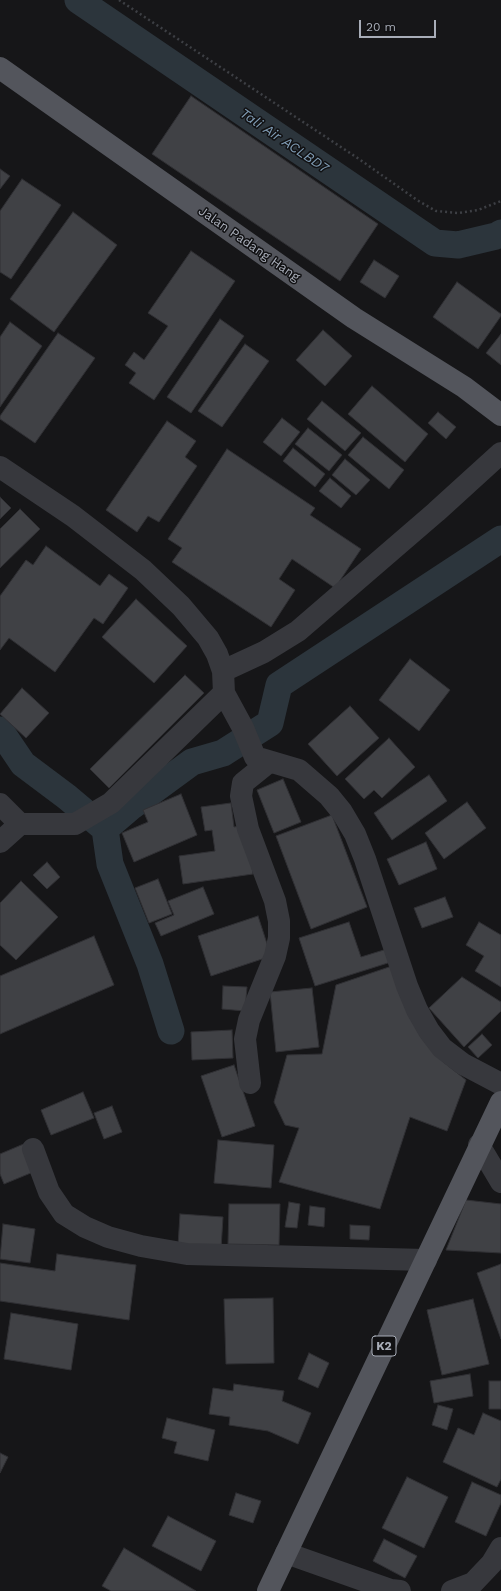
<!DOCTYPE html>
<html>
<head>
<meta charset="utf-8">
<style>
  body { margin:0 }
  #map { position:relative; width:501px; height:1591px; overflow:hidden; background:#161618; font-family:"Work Sans",sans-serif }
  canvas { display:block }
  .scale { position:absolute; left:359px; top:20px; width:77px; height:18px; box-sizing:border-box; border:2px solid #a8adb8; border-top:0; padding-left:5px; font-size:12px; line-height:14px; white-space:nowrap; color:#a8adb8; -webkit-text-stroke:3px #111113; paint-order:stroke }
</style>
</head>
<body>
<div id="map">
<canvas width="501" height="1591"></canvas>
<div class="scale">20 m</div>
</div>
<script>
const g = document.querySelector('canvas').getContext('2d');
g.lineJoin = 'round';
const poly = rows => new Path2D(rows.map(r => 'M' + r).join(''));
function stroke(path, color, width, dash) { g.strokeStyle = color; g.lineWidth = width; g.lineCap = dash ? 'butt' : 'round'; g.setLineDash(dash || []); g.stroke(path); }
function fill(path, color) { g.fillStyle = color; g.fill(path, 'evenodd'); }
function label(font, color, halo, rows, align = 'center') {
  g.font = font + ' "Work Sans",sans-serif'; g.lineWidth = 3; g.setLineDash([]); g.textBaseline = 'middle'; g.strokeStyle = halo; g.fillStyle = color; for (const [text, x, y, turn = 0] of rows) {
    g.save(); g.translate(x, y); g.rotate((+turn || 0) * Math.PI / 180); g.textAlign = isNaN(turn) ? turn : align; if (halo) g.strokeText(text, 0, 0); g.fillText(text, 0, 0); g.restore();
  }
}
const canal = poly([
  [78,0,435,243,458,245,496,236,501,233],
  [0,730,23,764,67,797,105,829,110,864,150,964,171,1031],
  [105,829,132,806,192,762,223,753,270,723,279,685,501,539]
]);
const building = poly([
  [191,96,378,224,340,281,152,154,191,96],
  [0,169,10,176,0,189,0,169],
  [22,179,61,205,11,279,0,272,0,211,22,179],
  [73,212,117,245,54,332,10,299,73,212],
  [191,251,235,281,154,400,129,383,136,373,125,365,134,352,144,360,168,326,148,313,191,251],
  [374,260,399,276,385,298,360,282,374,260],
  [457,282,501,314,501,316,478,349,433,317,457,282],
  [220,319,244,336,191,413,167,397,220,319],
  [10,322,42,346,0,407,0,337,10,322],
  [323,330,352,356,325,386,296,360,323,330],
  [58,333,95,358,35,443,0,419,0,416,58,333],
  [501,334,501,365,486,353,501,334],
  [245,344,269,361,222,427,198,411,245,344],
  [372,386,428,434,405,462,348,414,372,386],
  [322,401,361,433,345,451,307,419,322,401],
  [438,412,456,427,446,439,428,423,438,412],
  [282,418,300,432,281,456,263,442,282,418],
  [167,421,196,441,185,457,197,466,159,522,148,516,137,532,106,510,167,421],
  [308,428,342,455,329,471,295,444,308,428],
  [363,437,404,470,389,489,348,455,363,437],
  [293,448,325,474,315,487,283,461,293,448],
  [227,449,315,508,310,515,361,549,335,588,292,559,279,579,295,590,271,627,172,562,182,548,168,539,227,449],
  [345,459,370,480,356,495,332,475,345,459],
  [330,478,351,496,341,508,319,491,330,478],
  [0,497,11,508,0,519,0,497],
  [20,509,40,529,0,568,0,529,20,509],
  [46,546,100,586,109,574,128,588,103,624,94,618,55,672,9,638,0,650,0,596,26,560,33,565,46,546],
  [136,599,187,646,154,683,102,637,136,599],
  [410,659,450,690,419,731,379,700,410,659],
  [185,675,204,693,109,788,90,769,185,675],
  [22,688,49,713,26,738,0,714,22,688],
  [350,706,379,738,337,776,308,744,350,706],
  [389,738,415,767,382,798,374,790,364,799,345,779,389,738],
  [429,775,447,801,392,840,374,813,429,775],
  [283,779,301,822,274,833,257,790,283,779],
  [181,794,197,835,134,862,122,833,148,822,143,810,181,794],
  [467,802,486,828,444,859,425,833,467,802],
  [231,803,234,827,240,826,249,846,253,874,183,884,179,856,215,851,212,830,205,831,201,807,231,803],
  [332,815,367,907,311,929,276,836,332,815],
  [426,842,437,869,399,885,387,859,426,842],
  [47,862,60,877,47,889,33,875,47,862],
  [158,879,172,914,149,923,135,888,158,879],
  [21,881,58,917,16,960,0,945,0,903,21,881],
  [203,887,214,914,161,936,155,923,174,915,168,901,203,887],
  [445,897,453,917,422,928,414,908,445,897],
  [258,916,271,956,211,976,198,936,258,916],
  [349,922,361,957,387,949,391,962,315,986,299,938,349,922],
  [479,922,501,935,501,987,475,971,484,956,466,945,479,922],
  [94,936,114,985,0,1034,0,976,94,936],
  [392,966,442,1061,466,1080,447,1131,410,1117,380,1209,279,1182,299,1128,285,1125,274,1102,287,1055,322,1054,336,985,392,966],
  [462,977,501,1002,501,1011,464,1047,429,1008,462,977],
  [223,986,247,987,245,1011,222,1009,223,986],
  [312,988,319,1047,276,1052,270,992,312,988],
  [232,1030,233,1058,192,1060,191,1032,232,1030],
  [482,1034,492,1045,478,1058,468,1047,482,1034],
  [234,1065,255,1126,222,1137,201,1076,234,1065],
  [83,1092,94,1118,51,1135,41,1110,83,1092],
  [112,1106,122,1132,104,1139,94,1113,112,1106],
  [218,1140,274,1145,271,1188,214,1183,218,1140],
  [26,1143,38,1170,4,1184,0,1174,0,1154,26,1143],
  [466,1200,501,1204,501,1253,446,1250,466,1200],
  [289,1202,300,1204,297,1228,285,1227,289,1202],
  [229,1204,280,1204,279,1245,228,1244,229,1204],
  [310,1206,325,1208,324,1227,308,1225,310,1206],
  [180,1214,223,1217,221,1249,178,1246,180,1214],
  [3,1224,35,1229,30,1263,0,1259,3,1224],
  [350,1225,370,1226,369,1240,350,1239,350,1225],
  [57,1254,136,1265,129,1320,0,1301,0,1263,55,1271,57,1254],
  [501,1264,501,1339,477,1273,501,1264],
  [273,1298,274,1363,226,1364,224,1299,273,1298],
  [473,1299,489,1364,442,1375,427,1310,473,1299],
  [11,1313,78,1324,71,1370,4,1359,11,1313],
  [309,1353,329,1363,318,1388,298,1379,309,1353],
  [470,1374,473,1396,434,1403,430,1381,470,1374],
  [489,1381,501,1381,501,1409,489,1409,489,1381],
  [234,1384,284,1391,282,1401,311,1413,298,1444,268,1431,229,1425,230,1417,209,1414,213,1388,233,1391,234,1384],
  [438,1405,453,1409,447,1430,432,1425,438,1405],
  [483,1413,501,1421,501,1479,497,1487,443,1462,458,1428,474,1435,483,1413],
  [167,1418,215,1430,208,1461,174,1453,177,1442,162,1438,167,1418],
  [0,1453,8,1457,0,1473,0,1453],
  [407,1477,448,1497,424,1548,382,1528,407,1477],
  [472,1482,501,1495,501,1503,486,1536,455,1522,472,1482],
  [236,1493,261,1501,253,1523,229,1515,236,1493],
  [168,1516,216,1541,201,1571,152,1546,168,1516],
  [384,1539,417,1556,405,1578,373,1561,384,1539],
  [124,1548,196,1591,111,1591,102,1586,124,1548]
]);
const path = poly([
  [119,0,359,159,417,200,436,211,458,213,478,210,501,201]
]);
const minor = poly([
  [0,467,73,516,143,570,181,606,208,638,217,654,223,671,224,693,243,728,255,757,299,770,329,796,342,812,355,834,365,859,407,986,417,1010,429,1031,442,1048,463,1064,501,1084],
  [223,671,264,652,298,631,436,512,501,453],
  [0,804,20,824],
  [0,842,20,824,75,824,111,803,224,693],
  [250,1083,245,1039,249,1020,275,956,279,938,279,921,275,901,248,829,241,796,243,783,269,762],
  [479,1145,501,1182],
  [33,1149,49,1192,64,1214,85,1227,108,1237,141,1246,187,1254,426,1260],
  [286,1553,391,1590,400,1591],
  [452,1591,473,1583,492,1563,501,1548]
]);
const major = poly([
  [0,68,354,318,464,387,501,415],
  [268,1591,501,1102]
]);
const shields = [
  [384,1346,24]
];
const shieldNames = [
  ["K2",384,1346]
];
const streetNames = [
  ["Jalan Padang Hang",249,244,35]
];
const waterNames = [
  ["Tali Air ACLBD7",284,141,34]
];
stroke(canal, '#2c353c', 27);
fill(building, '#404145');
stroke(building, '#303034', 1);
stroke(path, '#3d3f44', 2.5, [2, 3]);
stroke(minor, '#37383d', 22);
stroke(major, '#53555c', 22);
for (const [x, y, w] of shields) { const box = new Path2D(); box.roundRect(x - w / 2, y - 10, w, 20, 3); g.fillStyle = '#111113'; g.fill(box); stroke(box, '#a8adb8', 1); }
label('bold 12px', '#a8adb8', null, shieldNames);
label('13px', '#a8adb8', '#111113', streetNames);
label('italic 14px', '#7f9bb3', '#111113', waterNames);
</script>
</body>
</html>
